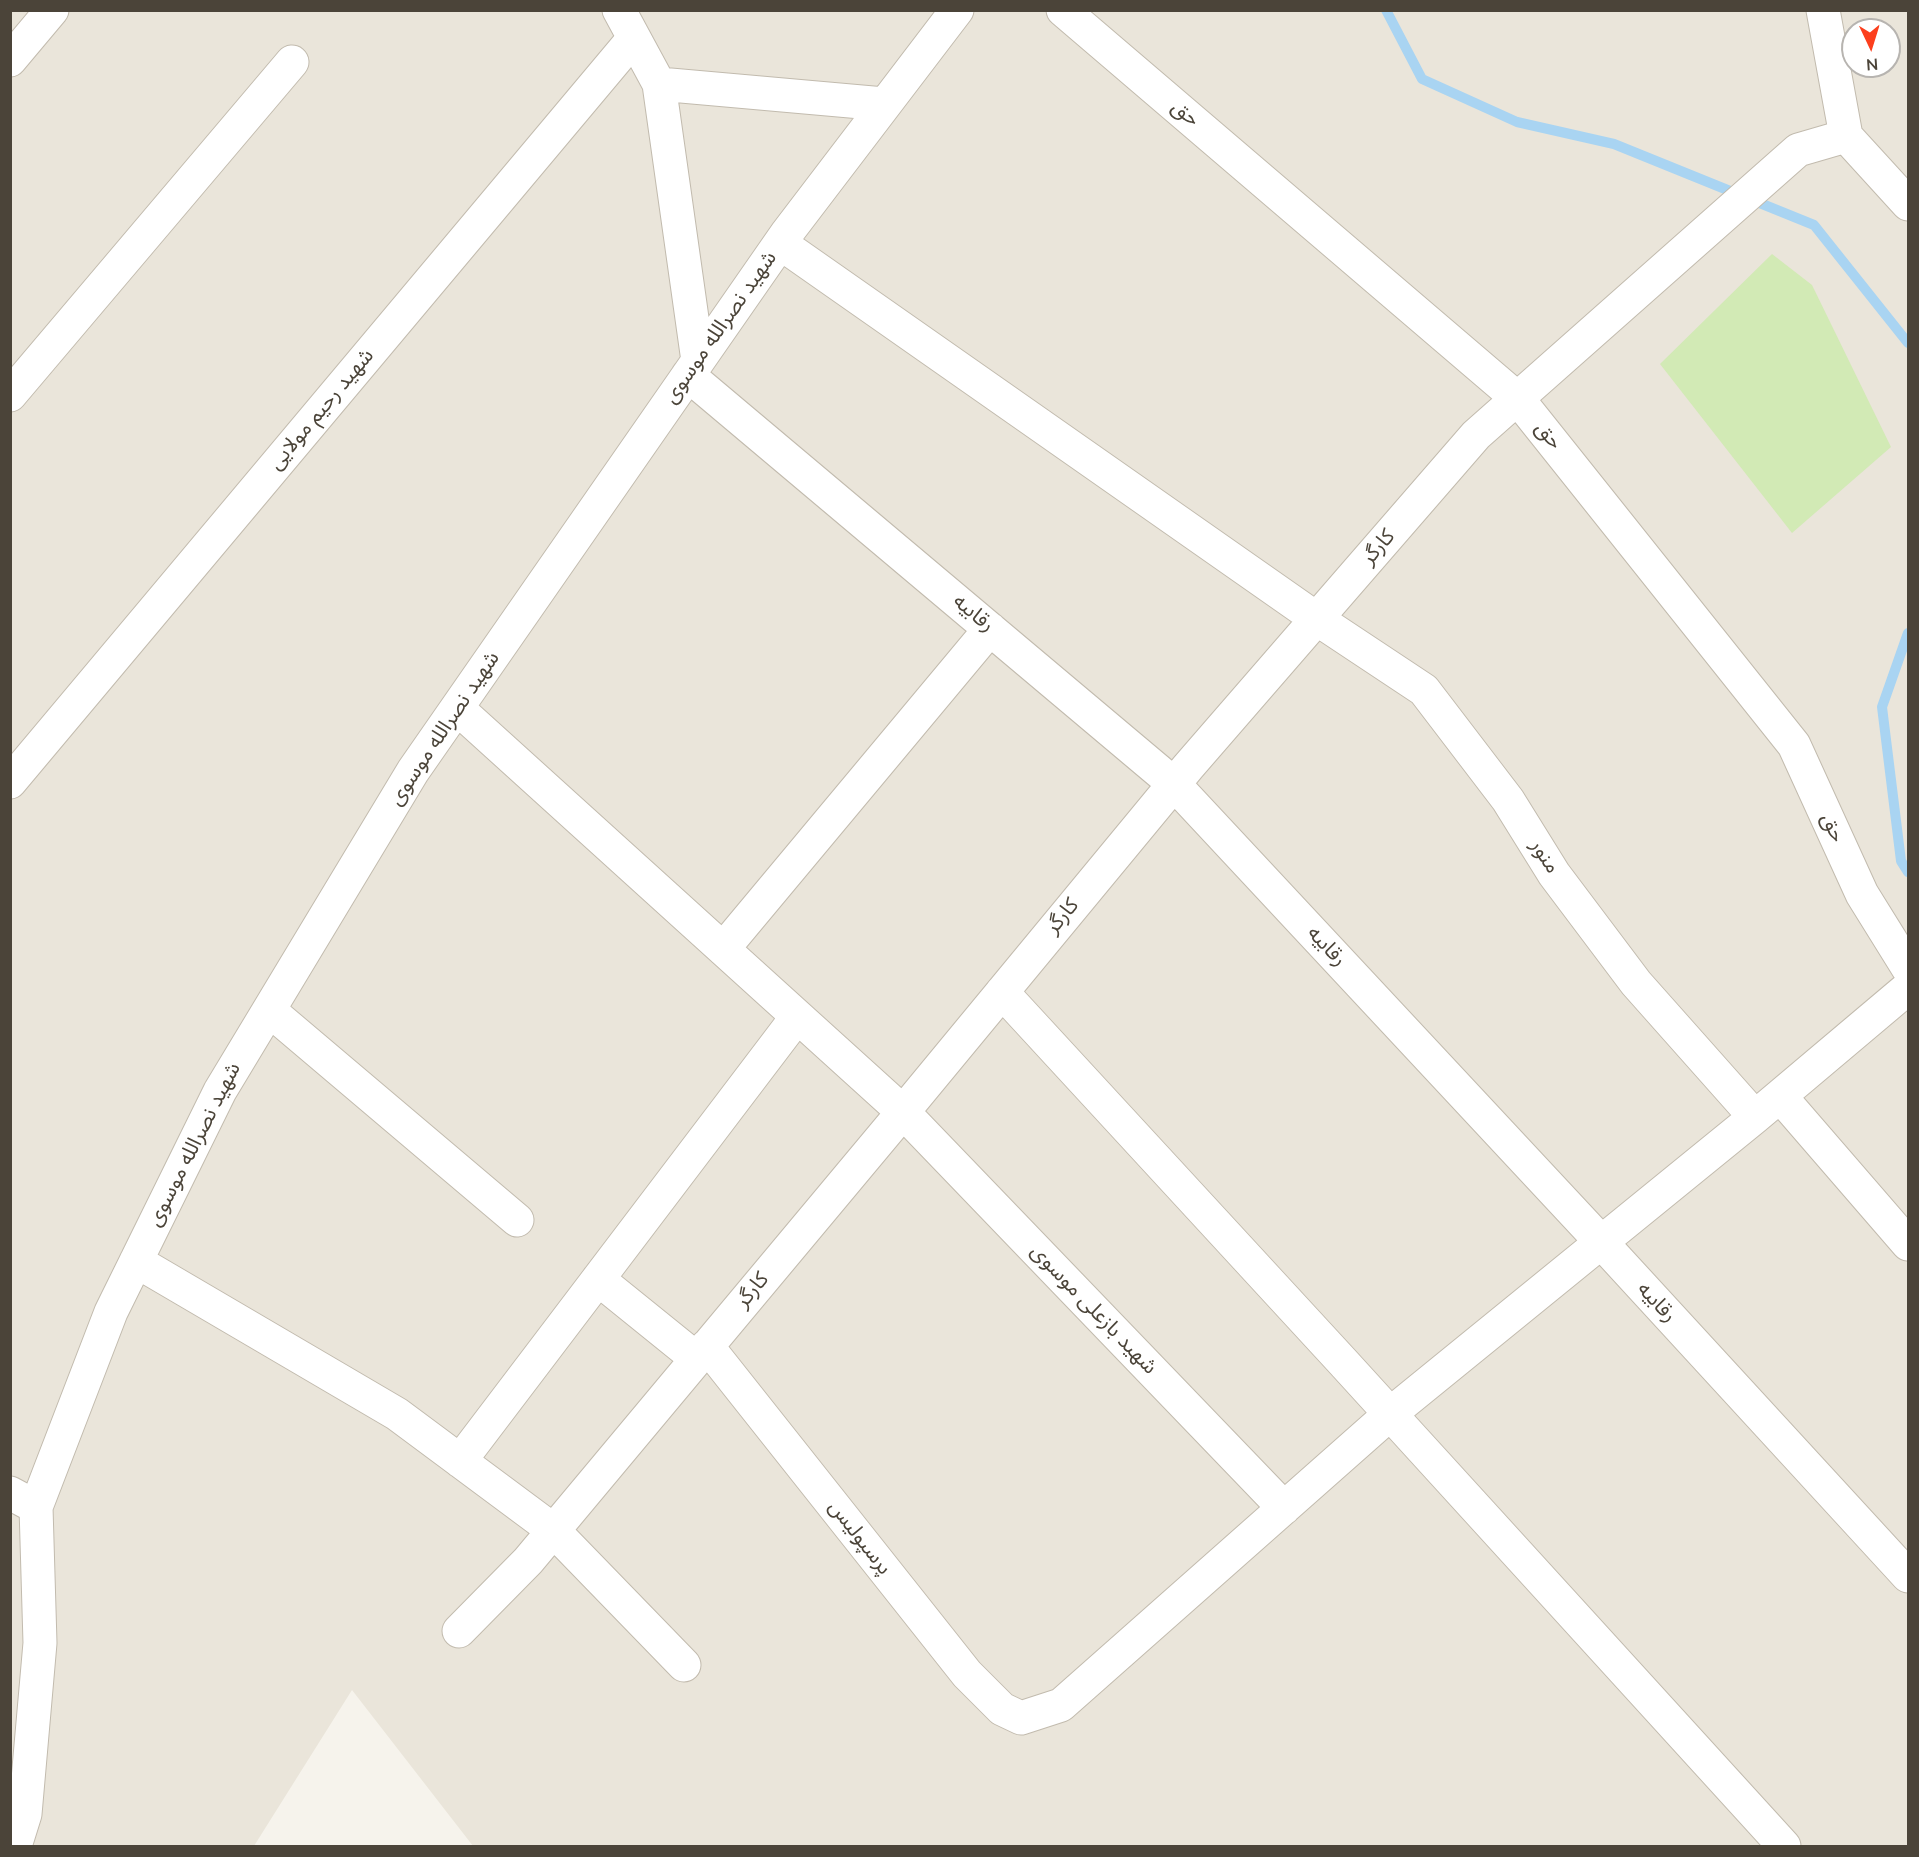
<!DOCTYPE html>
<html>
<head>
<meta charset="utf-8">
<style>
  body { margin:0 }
  #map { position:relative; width:1919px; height:1857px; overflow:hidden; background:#f6f3ec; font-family:"Nunito Sans",sans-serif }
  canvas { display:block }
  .frame { position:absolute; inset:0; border:12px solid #4b4439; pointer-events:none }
  .north { position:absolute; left:1841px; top:18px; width:60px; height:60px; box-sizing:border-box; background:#fff; border:2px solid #b7b4b0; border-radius:50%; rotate:176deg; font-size:16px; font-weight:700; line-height:24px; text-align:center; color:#4b4439 }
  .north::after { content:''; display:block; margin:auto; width:21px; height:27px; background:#fc3f1d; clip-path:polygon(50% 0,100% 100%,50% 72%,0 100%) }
</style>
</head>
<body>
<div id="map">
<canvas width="1919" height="1857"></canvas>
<div class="frame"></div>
<div class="north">N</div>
</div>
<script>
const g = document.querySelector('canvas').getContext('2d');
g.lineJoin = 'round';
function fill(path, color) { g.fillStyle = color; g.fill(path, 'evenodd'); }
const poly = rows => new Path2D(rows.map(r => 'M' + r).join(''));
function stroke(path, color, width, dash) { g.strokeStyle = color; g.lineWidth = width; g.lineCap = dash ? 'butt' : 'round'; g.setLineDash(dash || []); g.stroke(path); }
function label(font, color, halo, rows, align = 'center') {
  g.font = font + ' "Nunito Sans","Noto Sans Arabic",sans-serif'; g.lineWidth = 4.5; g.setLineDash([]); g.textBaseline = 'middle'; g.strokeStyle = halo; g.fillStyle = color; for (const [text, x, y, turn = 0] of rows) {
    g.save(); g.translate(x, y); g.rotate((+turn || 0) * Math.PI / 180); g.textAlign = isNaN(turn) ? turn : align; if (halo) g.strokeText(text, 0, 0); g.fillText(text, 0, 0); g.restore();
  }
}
const residential = poly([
  [11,11,1908,11,1908,1846,473,1846,352,1690,254,1846,11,1846],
  [1853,30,1889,30,1889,66,1853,66]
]);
const green = poly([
  [1772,254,1812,285,1891,447,1792,533,1660,364]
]);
const stream = poly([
  [1386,10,1422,79,1517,122,1614,144,1814,225,1908,343],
  [1908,633,1882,707,1901,861,1908,872]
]);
const minor = poly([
  [619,10,659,84,698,361],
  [1063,10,1518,399,1794,745,1862,894,1908,968],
  [1823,10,1846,136],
  [10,60,52,10],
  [659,84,884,104],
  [1846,136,1908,204],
  [780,243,1317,619,1424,690,1508,800,1554,874,1636,983,1755,1117],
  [688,375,1174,784,1591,1231,1908,1576],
  [10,395,292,62],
  [457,708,903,1112,1284,1508],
  [10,782,634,38],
  [723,949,990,629],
  [1002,992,1342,1361,1784,1846],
  [269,1010,517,1220],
  [1780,1096,1908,1244],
  [136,1261,397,1414,553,1530,684,1665],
  [598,1279,697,1359],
  [707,1346,967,1674,1002,1709,1021,1718,1061,1705,1390,1414,1755,1117,1908,988],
  [460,1461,797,1017],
  [10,1493,36,1507],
  [459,1631,528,1561,903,1112,1188,767,1476,435,1798,150,1846,136],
  [15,1846,25,1814,40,1643,36,1507,111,1312,220,1091,413,771,787,233,957,10]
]);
const streetNames = [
  ["حق",1185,114,40],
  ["شهید نصرالله موسوی",721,328,-55],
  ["شهید رحیم مولایی",322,410,-50],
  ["حق",1548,436,51],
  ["کارگر",1379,548,-49],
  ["رقابیه",973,614,40],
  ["شهید نصرالله موسوی",445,729,-56],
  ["حق",1832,828,66],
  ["منور",1544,857,57],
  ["کارگر",1063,917,-50],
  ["رقابیه",1326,947,47],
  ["شهید نصرالله موسوی",195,1145,-63],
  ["کارگر",753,1291,-50],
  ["رقابیه",1656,1303,47],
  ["شهید بازعلی موسوی",1093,1310,46],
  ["پرسپولیس",859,1538,52]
];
fill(residential, '#eae5da');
fill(green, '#d2eab5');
stroke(stream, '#a9d4f2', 10);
stroke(minor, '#c2bbae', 35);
stroke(minor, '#fff', 33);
label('21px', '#4b4439', '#fff', streetNames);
</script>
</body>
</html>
